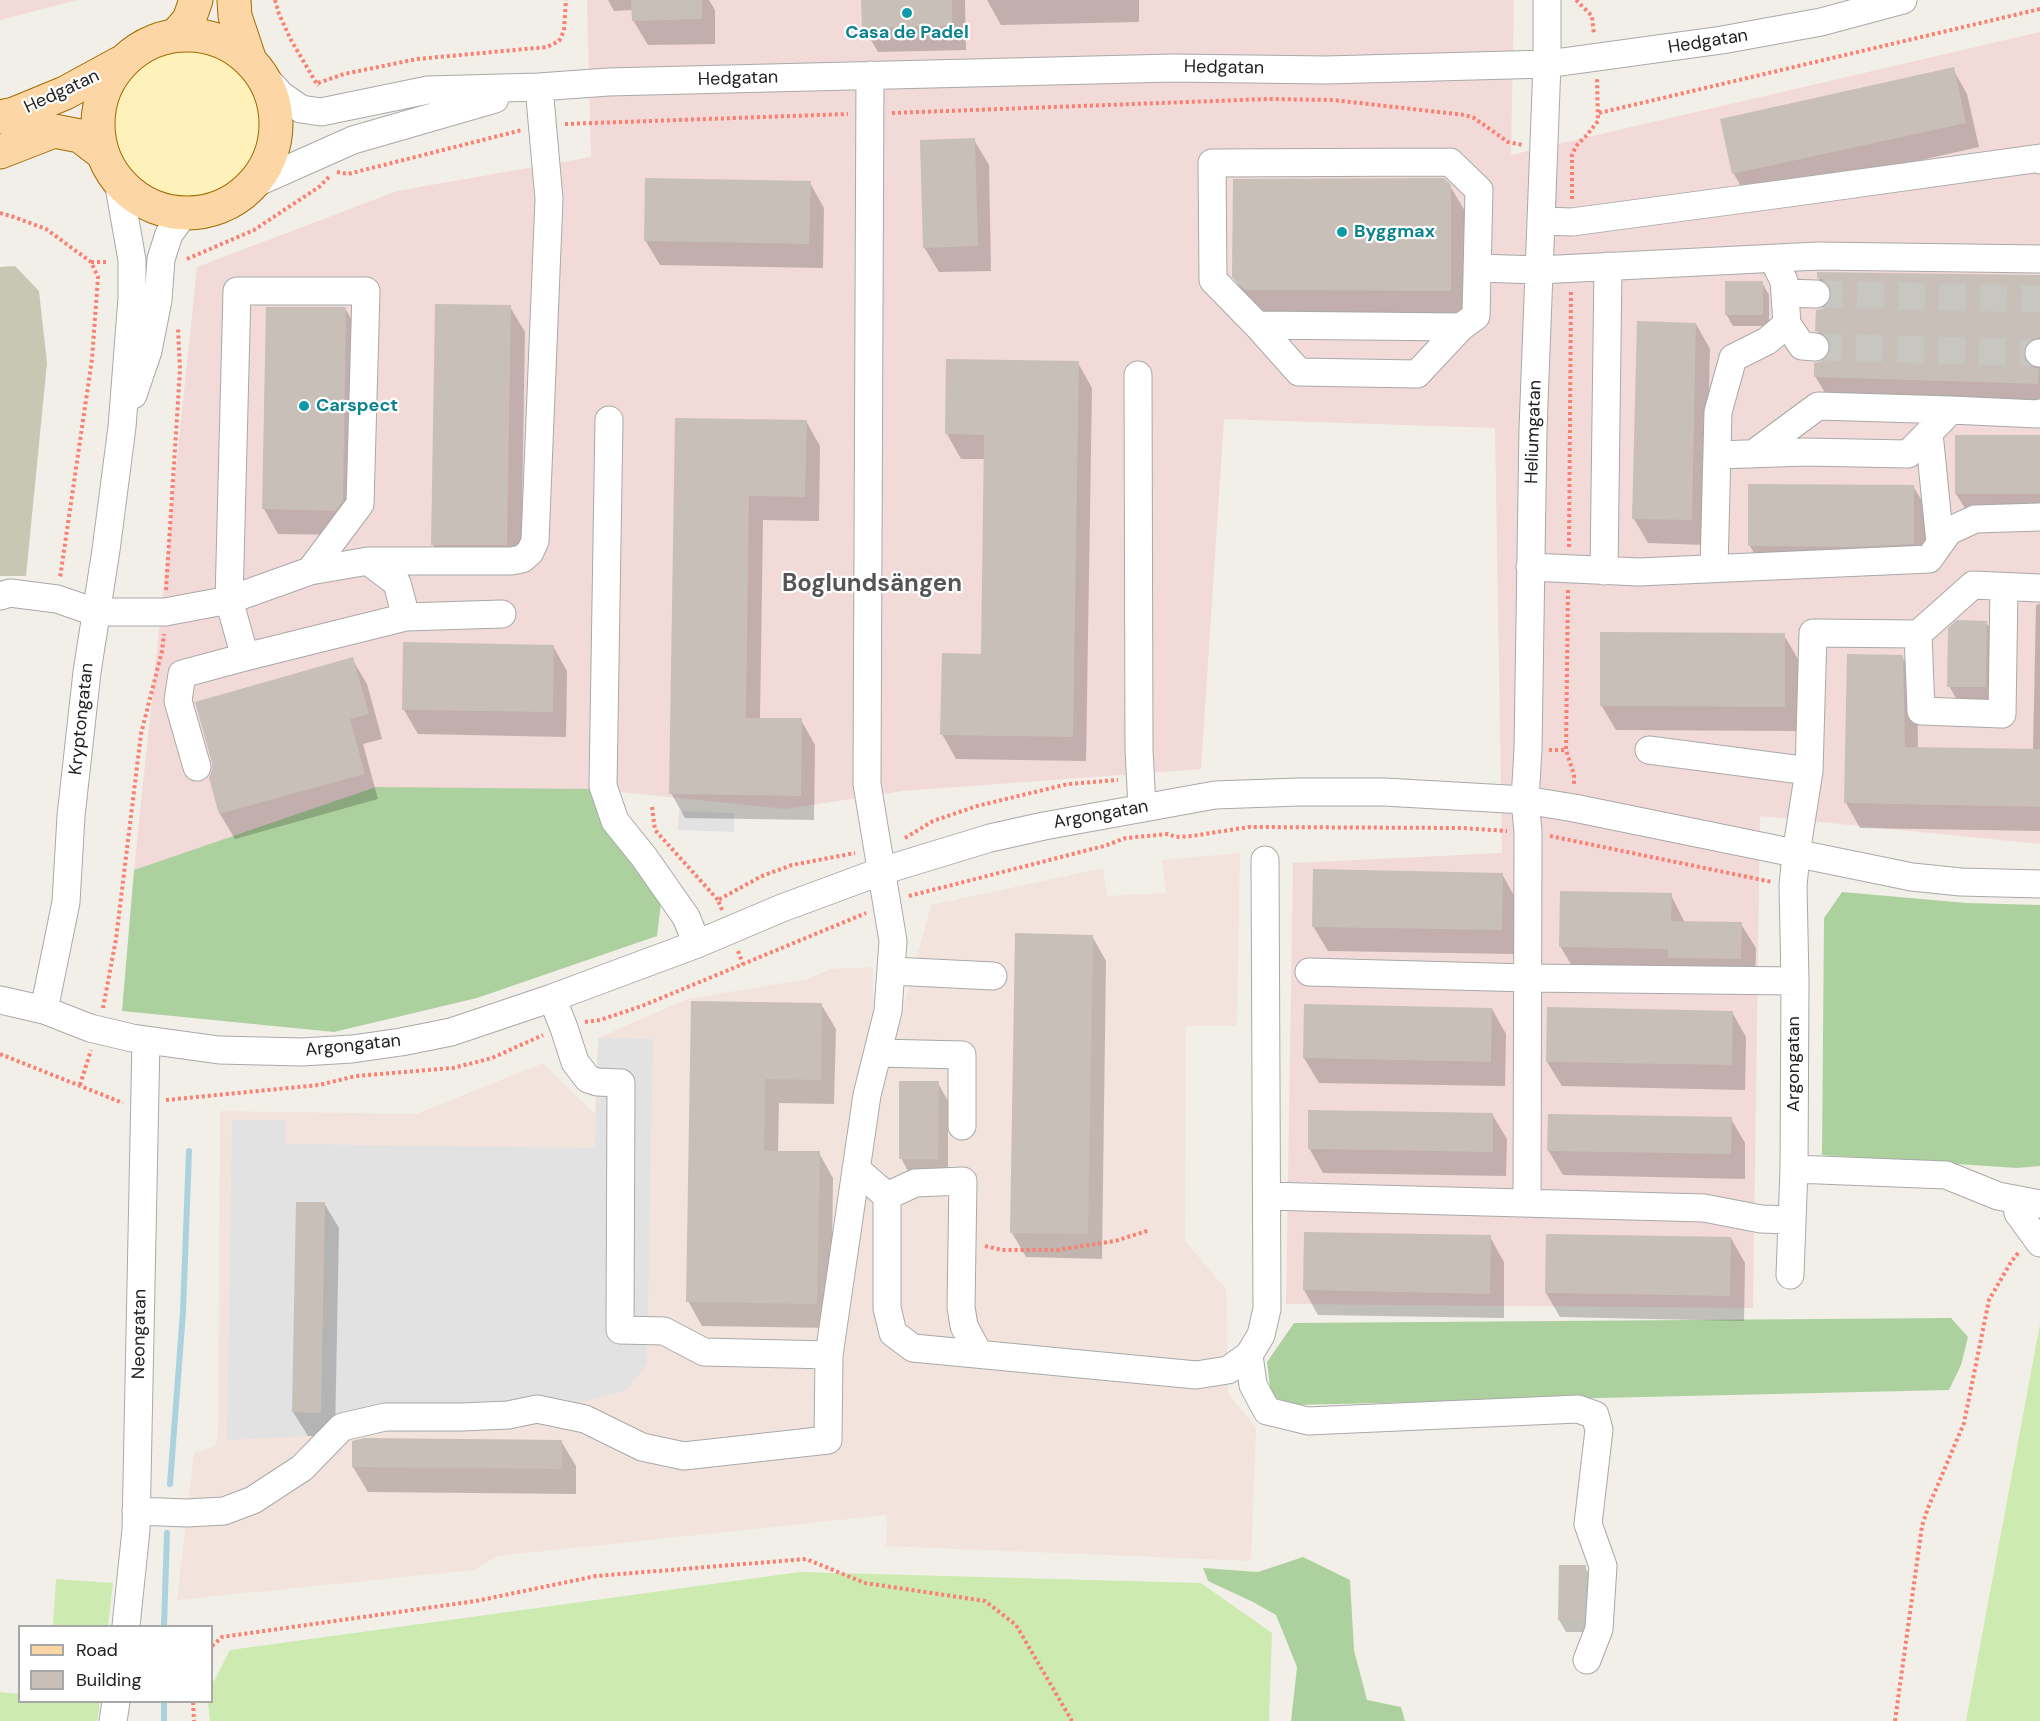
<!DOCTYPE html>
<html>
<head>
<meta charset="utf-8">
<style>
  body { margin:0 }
  #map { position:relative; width:2040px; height:1721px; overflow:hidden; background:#f2efe9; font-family:"DM Sans",sans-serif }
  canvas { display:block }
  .legend { position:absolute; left:18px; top:1625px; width:195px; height:78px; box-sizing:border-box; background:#fff; border:2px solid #a7a7a7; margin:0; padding:8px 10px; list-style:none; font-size:18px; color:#222 }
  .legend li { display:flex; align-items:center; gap:12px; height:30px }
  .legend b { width:30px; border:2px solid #a7a7a7 }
</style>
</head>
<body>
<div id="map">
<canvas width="2040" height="1721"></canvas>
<ul class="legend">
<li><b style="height:8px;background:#fcd6a4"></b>Road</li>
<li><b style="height:16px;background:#c7bfb8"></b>Building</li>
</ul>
</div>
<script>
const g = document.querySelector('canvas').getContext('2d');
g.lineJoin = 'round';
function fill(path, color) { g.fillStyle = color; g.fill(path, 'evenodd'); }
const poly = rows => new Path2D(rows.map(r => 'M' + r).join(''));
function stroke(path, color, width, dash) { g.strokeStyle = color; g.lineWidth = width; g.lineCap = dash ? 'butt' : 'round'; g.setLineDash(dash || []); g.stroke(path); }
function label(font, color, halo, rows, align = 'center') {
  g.font = font + ' "DM Sans",sans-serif'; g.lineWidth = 4.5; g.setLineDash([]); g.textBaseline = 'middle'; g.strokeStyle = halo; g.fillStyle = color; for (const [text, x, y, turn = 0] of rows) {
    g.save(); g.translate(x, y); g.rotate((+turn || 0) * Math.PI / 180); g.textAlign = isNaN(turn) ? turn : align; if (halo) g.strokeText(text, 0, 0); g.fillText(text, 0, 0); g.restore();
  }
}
const commercial = poly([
  [0,0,77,0,0,20],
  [587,0,1514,0,1511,155,2040,32,2040,844,1760,816,1753,1308,1286,1304,1293,863,1502,853,1495,428,1224,419,1201,769,903,791,785,809,592,789,134,870,197,267,397,191,591,157]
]);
const military = poly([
  [1240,853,1237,1026,1186,1026,1185,1241,1226,1289,1228,1393,1256,1428,1251,1561,886,1546,887,1515,497,1556,474,1570,177,1600,194,1453,215,1446,218,1435,220,1111,416,1114,543,1063,595,1114,598,1038,687,999,807,979,831,969,873,967,873,1011,902,1012,931,905,1103,868,1107,896,1166,893,1162,860]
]);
const construction = poly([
  [15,266,39,291,47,363,26,576,0,576,0,267]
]);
const grass = poly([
  [2040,1324,2040,1721,1966,1721],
  [800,1572,1201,1583,1272,1633,1269,1721,210,1721,208,1702,212,1702,212,1685,230,1650],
  [56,1579,113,1583,108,1626,53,1626],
  [0,1692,19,1694,20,1702,100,1702,97,1721,0,1721]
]);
const forest = poly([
  [376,787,592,789,604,827,661,903,657,936,477,998,334,1032,122,1011,134,870],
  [1842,892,1967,903,2040,905,2040,1166,2017,1168,1822,1155,1824,918],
  [1951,1318,1968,1337,1961,1365,1949,1390,1294,1405,1271,1396,1267,1362,1294,1323],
  [1303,1557,1350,1580,1354,1650,1367,1700,1401,1707,1405,1721,1291,1721,1297,1667,1276,1615,1253,1602,1208,1581,1203,1568,1258,1572]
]);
const sand = poly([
  '114 125a73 73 0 1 1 146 0a73 73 0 1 1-146 0Z'
]);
const parking = poly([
  [679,811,734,813,734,832,678,830],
  [598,1038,653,1039,647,1363,627,1390,491,1427,227,1440,232,1120,286,1120,286,1144,595,1148]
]);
const shadow = poly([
  [608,0,709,0,715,10,715,44,648,45,633,20,633,10,614,11],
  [863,0,965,0,966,50,878,52,864,28],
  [987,0,1139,0,1139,22,1001,25],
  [1953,69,1967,94,1979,147,1748,199,1734,174,1722,120],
  [974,140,989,165,991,271,939,272,924,247],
  [810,183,824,208,823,268,660,265,645,240],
  [1450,186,1465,211,1465,315,1261,315,1248,302,1234,277],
  [2040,276,2040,408,1830,401,1815,376,1830,354,1817,331,1825,309,1832,301,1818,278],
  [1762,283,1769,295,1769,326,1733,326,1726,314],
  [510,307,525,332,521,570,447,570,433,545],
  [267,308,345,308,359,333,350,535,278,534,264,509],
  [1696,324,1710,349,1705,545,1648,543,1634,519],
  [1078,363,1092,388,1086,761,956,759,942,734,982,655,985,459,961,459,947,434],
  [677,419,806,421,820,446,819,521,763,520,760,719,801,720,815,745,814,820,685,818,671,793],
  [2040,437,2040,519,1971,518,1956,494],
  [1913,486,1928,511,1927,568,1764,571,1750,546],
  [2040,604,2040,831,1860,828,1846,803,1902,657,1917,681,1918,748,2033,750,2036,605],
  [1986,622,1997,640,1996,705,1960,705,1949,686],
  [1784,635,1798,659,1798,731,1616,730,1601,705],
  [553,646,567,671,566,737,418,734,404,710],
  [352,659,367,684,382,739,363,744,378,799,235,839,220,814,210,778],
  [1502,874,1516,899,1515,954,1328,951,1313,926],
  [1671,895,1685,923,1741,924,1756,948,1755,984,1575,971,1560,946],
  [1092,936,1106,961,1102,1259,1026,1257,1012,1233],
  [692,1002,821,1004,836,1029,834,1104,779,1103,778,1152,819,1153,833,1178,831,1328,702,1326,688,1301],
  [1492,1009,1506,1034,1505,1086,1319,1083,1304,1058],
  [1732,1012,1746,1037,1745,1090,1562,1086,1547,1062],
  [938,1083,948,1101,948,1177,911,1177,901,1158],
  [1492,1114,1507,1139,1506,1176,1323,1173,1309,1148],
  [1731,1119,1745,1143,1745,1179,1563,1175,1548,1150],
  [324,1203,339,1228,335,1437,308,1436,293,1412],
  [1490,1237,1504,1262,1504,1318,1318,1315,1304,1290],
  [1731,1238,1745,1263,1744,1321,1560,1317,1546,1293],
  [561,1441,576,1466,576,1494,368,1492,353,1467],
  [1585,1567,1592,1579,1590,1632,1566,1632,1559,1620]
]);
const stream = poly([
  [170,1484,183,1312,189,1151],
  [164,1626,167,1533],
  [164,1721,164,1702]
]);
const building = poly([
  [631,0,702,0,702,19,632,21],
  [861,0,952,0,952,26,862,28],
  [1954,67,1966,123,1732,174,1720,119],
  [975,138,978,246,923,248,920,140],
  [645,178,811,181,809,244,644,241],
  [1444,178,1451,185,1451,291,1245,290,1232,277,1233,179],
  [1817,272,2040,275,2040,337,2031,340,2026,345,2023,352,2026,361,2032,367,2039,369,2038,384,1814,377,1814,363,1822,361,1828,356,1831,348,1829,340,1824,334,1815,331,1816,310,1824,308,1830,302,1832,295,1830,286,1824,280,1817,278],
  [1725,281,1763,281,1763,315,1725,315],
  [435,304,511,305,507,545,431,545],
  [266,307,346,307,343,501,335,511,262,509],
  [1637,321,1696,323,1692,520,1632,519],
  [946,359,1079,361,1073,737,940,735,942,653,981,654,984,435,945,434],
  [675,418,807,420,805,497,749,496,746,718,802,718,801,796,669,794],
  [1955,435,2040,435,2040,494,1955,494],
  [1748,484,1914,485,1914,544,1851,547,1748,546],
  [1957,620,1987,621,1986,687,1947,687,1948,628],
  [1600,632,1785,633,1785,707,1600,706],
  [403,642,554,645,553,712,402,710],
  [1847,654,1903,655,1905,747,2040,749,2040,807,1844,803],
  [353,657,369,714,350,719,365,774,219,814,209,778,212,770,212,763,195,702],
  [1313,869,1503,873,1502,930,1312,927],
  [1560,891,1672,893,1671,921,1742,922,1741,959,1668,958,1668,949,1559,947],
  [1015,933,1093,935,1088,1234,1010,1233],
  [691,1001,822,1003,821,1080,765,1079,764,1151,820,1151,817,1304,686,1302],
  [1304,1004,1492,1008,1491,1062,1303,1058],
  [1547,1007,1733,1011,1732,1065,1546,1062],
  [899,1081,939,1081,938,1159,899,1159],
  [1308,1110,1493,1113,1493,1152,1308,1149],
  [1548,1114,1732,1117,1731,1154,1547,1151],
  [296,1202,325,1202,321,1413,292,1412],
  [1304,1232,1491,1235,1490,1294,1303,1290],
  [1546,1234,1731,1237,1730,1296,1545,1293],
  [364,1438,562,1440,562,1469,352,1467,352,1441],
  [1559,1565,1586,1565,1584,1621,1558,1620]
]);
const minorTunnel = poly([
  [1816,294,2040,299],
  [1815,347,2039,353]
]);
const path = poly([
  [275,0,279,14,291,40,318,86],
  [1576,0,1592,16,1594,35],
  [318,83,344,74,417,59,547,47,559,41,564,31,566,0],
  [892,113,1268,99,1333,100,1465,115,1474,118,1508,142,1523,145],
  [1599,113,2040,9],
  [565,124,848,114],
  [337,172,348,174,522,130],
  [1572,199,1572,155,1576,146,1587,135,1598,121,1597,78],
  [0,213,14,217,46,229,91,262,98,277,92,359,60,578],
  [187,259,254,230,319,187,330,176],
  [91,262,109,262],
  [1569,547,1571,290],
  [166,590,180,370,178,328],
  [1568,590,1566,750,1574,775,1574,786],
  [1549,750,1566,750],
  [652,807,655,830,718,900],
  [1550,836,1772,882],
  [905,838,933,821,977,806,1068,784,1118,780],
  [909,896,1104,846,1126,838,1168,834,1176,837,1192,836,1249,827,1462,828,1507,831],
  [722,910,718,900,762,876,792,865,855,853],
  [738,951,743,964],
  [103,1008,116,939,141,734,162,651,164,634],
  [585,1022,600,1020,642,1006,866,913],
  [0,1054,123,1103],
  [80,1085,91,1050],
  [166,1100,319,1085,356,1076,453,1068,492,1058,543,1035],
  [985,1246,1002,1250,1058,1250,1115,1241,1150,1230],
  [212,1646,222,1637,476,1601,596,1576,806,1559,865,1583,985,1601,1016,1625,1072,1721],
  [193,1702,194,1721],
  [1895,1721,1922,1526,1928,1508,1964,1423,1989,1300,2011,1262,2019,1252]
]);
const minor = poly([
  [260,72,281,95,301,109,321,112,428,90,539,87,608,82,1173,68,1326,70,1547,64,1722,40,1821,22,1903,0],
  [1450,162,1479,190,1476,316,1461,327,1257,325,1213,280,1212,163,1450,162],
  [254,184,353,140,495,99],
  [1541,221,1572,222,1796,192,2040,158,2040,160],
  [1477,268,1539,270,1818,256,2040,259],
  [1785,293,1816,294],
  [1787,324,1802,346,1815,347],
  [1257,325,1299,372,1417,374,1461,327],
  [2039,353,2040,353],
  [1138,375,1139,750,1142,807],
  [133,395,148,351,158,300,161,259,169,234,184,214],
  [609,420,603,786,615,821,644,857,686,917,697,944],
  [1929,433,1940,543],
  [1753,454,1818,406,1951,410],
  [1717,455,1805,452,1908,454,1951,410,2038,414,2040,413],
  [368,561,397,583,406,617],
  [1530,567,1639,572,1929,559,1949,531,1975,519,2040,517],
  [1714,568,1718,412,1733,358,1767,341,1787,324,1784,281,1773,259],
  [1604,571,1608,266],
  [0,596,10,593,57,599,95,612,165,612,229,600,310,571,368,561,511,561,522,559,530,552,535,541,549,199,539,87],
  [1918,634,1921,711,2002,714,2004,587],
  [245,657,229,600,237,291,366,291,360,504,310,571],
  [1649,750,1809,771],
  [197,767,178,701,182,674,245,657,406,617,502,614],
  [892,971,993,976],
  [1309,972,1528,978,1795,981],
  [552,998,564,1028,575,1062,588,1079,597,1082,621,1083,620,1330,664,1331,704,1352,829,1355,867,1095,888,1011,893,941,867,784,870,75],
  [0,1000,44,1010,90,1028,132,1038,219,1050,302,1052,352,1049,401,1042,451,1032,552,998,697,944,782,908,882,871,990,838,1044,826,1215,795,1299,792,1384,792,1525,800,1574,808,1912,877,1961,882,2040,884],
  [44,1010,66,902,71,816,87,672,106,550,122,427,132,298,132,260,118,181],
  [878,1053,962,1055,962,1126],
  [856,1169,887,1196,887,1308,893,1333,913,1348,1196,1375,1228,1370,1249,1355,1261,1335,1267,1309,1265,860],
  [1794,1169,1946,1175,1998,1196,2040,1204],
  [887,1196,915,1183,963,1181,961,1307,964,1326,979,1354],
  [1267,1196,1704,1208,1761,1219,1792,1220],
  [2016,1200,2018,1213,2040,1243],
  [1527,1203,1528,832,1525,800,1528,749,1533,429,1547,64,1547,0],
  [1790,1275,1794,1169,1795,981,1793,886,1796,854,1809,771,1813,633,1918,634,1973,585,2040,588],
  [1249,1355,1253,1385,1267,1411,1308,1421,1578,1409,1595,1415,1599,1430,1588,1524,1603,1566,1599,1629,1587,1660],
  [136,1511,187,1513,224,1511,253,1500,302,1468,342,1427,385,1417,462,1417,508,1415,537,1409,585,1419,642,1447,684,1456,828,1440,829,1355],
  [126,1626,136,1530,146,1040],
  [113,1721,116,1702]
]);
const major = poly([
  [234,0,235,16,250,61],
  [176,35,189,20,196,0],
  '98 124a89 89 0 1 1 178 0a89 89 0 1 1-178 0Z',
  [0,117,14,114,65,93,120,63],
  [0,152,54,131,80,136,102,153]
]);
const markers = [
  [907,13,6,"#0f9aa8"],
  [1342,232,6,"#0f9aa8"],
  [304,406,6,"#0f9aa8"]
];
const cultureNames = [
  ["Casa de Padel",907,33,"center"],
  ["Byggmax",1354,232],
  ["Carspect",316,406]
];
const streetNames = [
  ["Hedgatan",1708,42,-9],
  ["Hedgatan",1224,68,1],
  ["Hedgatan",738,79,-2],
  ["Hedgatan",62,92,-25],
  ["Heliumgatan",1534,432,-88],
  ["Kryptongatan",82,719,-84],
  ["Argongatan",1101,815,-10],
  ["Argongatan",353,1046,-6],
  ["Argongatan",1794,1064,-90],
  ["Neongatan",140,1334,-89]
];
const districtNames = [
  ["Boglundsängen",872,585]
];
fill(commercial, '#f2dad9');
fill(military, '#f3e3dd');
fill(construction, '#c7c7b4');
fill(grass, '#cdebb0');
fill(forest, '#add19e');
fill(sand, '#fff1ba');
fill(parking, '#e2e2e2');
fill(shadow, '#0003');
stroke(stream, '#aad3df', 6);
fill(building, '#c7bfb8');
stroke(minorTunnel, '#c8c6c1', 27, [27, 14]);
stroke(minor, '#a9a9a9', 29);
stroke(major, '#a06b00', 35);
stroke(path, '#fa8072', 4, [3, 3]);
stroke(minor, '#fff', 27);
stroke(major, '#fcd6a4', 33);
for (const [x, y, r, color] of markers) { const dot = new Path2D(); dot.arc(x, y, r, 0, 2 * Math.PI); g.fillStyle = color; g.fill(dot); stroke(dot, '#fff', 2); }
label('bold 18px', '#0d838f', '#fff', cultureNames, 'left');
label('18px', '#222', '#fff', streetNames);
label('bold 24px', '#555', '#fff', districtNames);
</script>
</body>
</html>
